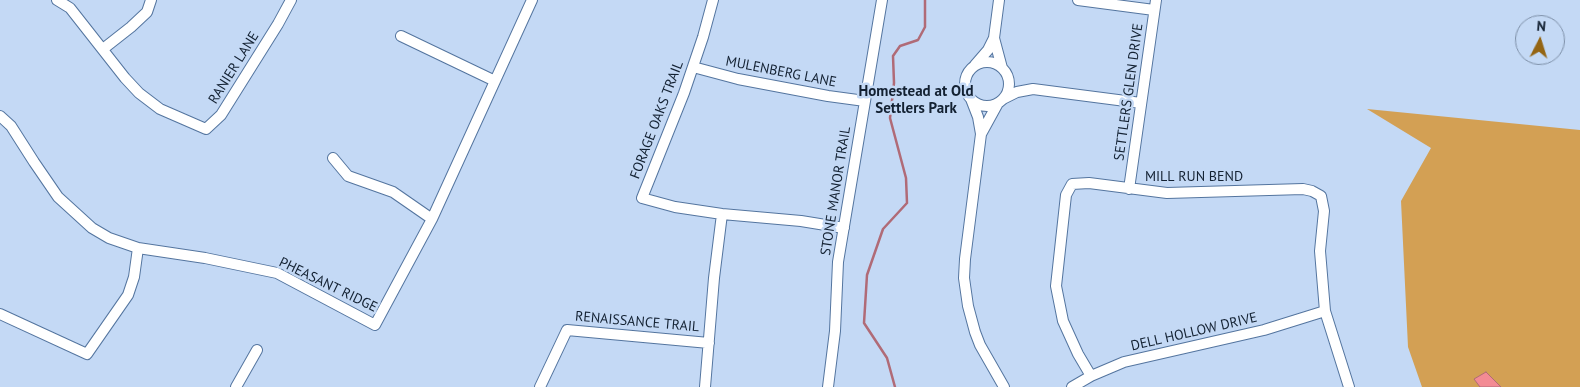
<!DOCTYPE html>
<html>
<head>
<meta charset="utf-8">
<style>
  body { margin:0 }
  #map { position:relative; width:1580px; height:387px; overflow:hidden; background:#c4d9f5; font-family:"PT Sans",sans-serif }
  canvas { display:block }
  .north { position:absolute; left:1515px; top:15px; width:50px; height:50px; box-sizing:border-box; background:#c4d9f5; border:1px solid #7d8fa7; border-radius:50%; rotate:5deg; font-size:14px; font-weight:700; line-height:20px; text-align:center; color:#132132 }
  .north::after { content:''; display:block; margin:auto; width:18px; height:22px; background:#946513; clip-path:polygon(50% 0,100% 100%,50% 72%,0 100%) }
</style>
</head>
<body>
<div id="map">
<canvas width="1580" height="387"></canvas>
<div class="north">N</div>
</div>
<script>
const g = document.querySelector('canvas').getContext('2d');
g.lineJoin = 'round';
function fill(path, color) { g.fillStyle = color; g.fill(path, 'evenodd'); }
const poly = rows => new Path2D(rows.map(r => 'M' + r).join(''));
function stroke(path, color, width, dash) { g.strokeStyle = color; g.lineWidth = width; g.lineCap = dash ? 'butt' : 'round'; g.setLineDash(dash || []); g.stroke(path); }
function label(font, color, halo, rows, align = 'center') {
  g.font = font + ' "PT Sans",sans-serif'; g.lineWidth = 5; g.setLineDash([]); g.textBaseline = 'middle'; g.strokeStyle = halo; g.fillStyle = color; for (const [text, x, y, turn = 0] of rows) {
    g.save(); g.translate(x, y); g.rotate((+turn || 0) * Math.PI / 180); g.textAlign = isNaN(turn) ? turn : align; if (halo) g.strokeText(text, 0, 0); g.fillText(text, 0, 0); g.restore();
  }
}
const green = poly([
  [1367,109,1580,130,1580,387,1422,387,1408,347,1401,201,1431,148]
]);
const water = poly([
  [1486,372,1501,387,1480,387,1474,379,1486,372]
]);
const stream = poly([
  [895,387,887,358,864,323,867,275,883,229,907,203,906,178,890,118,894,83,893,56,900,46,918,40,925,27,925,0]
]);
const street = poly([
  [57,0,70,8,125,78,139,93,160,109,206,129,221,115,278,24,291,0],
  [713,0,703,37,684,93,642,198,675,207,722,214,801,221,844,228],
  [1078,0,1154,10],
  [401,36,495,81],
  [994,38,1002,68],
  [103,49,131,27,147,12,151,0],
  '965 84a22 22 0 1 1 44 0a22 22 0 1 1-44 0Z',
  [975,65,988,50,994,38,999,0],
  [693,67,738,79,828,96,865,101],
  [971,99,978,117,981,134],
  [1003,99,1017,92,1033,89,1141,103],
  [998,103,981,134,965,259,964,278,968,306,975,332,980,345,1004,387],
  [0,116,11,126,34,162,58,197,92,228,109,238,138,248,205,258,277,273,375,325,432,219,532,0],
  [333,158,348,176,393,192,432,219],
  [1129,189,1156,0],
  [0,314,87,354,128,295,134,277,138,248],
  [1091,376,1078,354,1063,321,1056,286,1066,195,1072,184,1089,183,1167,193,1303,189,1312,191,1321,196,1324,211,1320,251,1325,311,1349,387],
  [236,387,257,350],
  [540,387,567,330,709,343],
  [705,387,714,278,722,214],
  [828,387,835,331,838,262,882,0],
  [1072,387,1091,376,1124,362,1264,330,1325,311]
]);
const streetNames = [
  ["RANIER LANE",234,68,-58],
  ["MULENBERG LANE",781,72,11],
  ["SETTLERS GLEN DRIVE",1129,92,-82],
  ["FORAGE OAKS TRAIL",657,120,-69],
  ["MILL RUN BEND",1194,177],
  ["STONE MANOR TRAIL",836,191,-81],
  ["PHEASANT RIDGE",328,285,26],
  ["RENAISSANCE TRAIL",637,322,5],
  ["DELL HOLLOW DRIVE",1194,332,-13]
];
const neighbourhoodNames = [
  ["Homestead at Old",916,92],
  ["Settlers Park",916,109]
];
fill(green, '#d3a054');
fill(water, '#f38b94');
stroke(water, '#b06b77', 1);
stroke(stream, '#b06b77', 2.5);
stroke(street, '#54759f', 12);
stroke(street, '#fff', 10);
label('14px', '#132132', '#c4d9f5', streetNames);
label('bold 15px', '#132132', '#c4d9f5', neighbourhoodNames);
</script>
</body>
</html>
